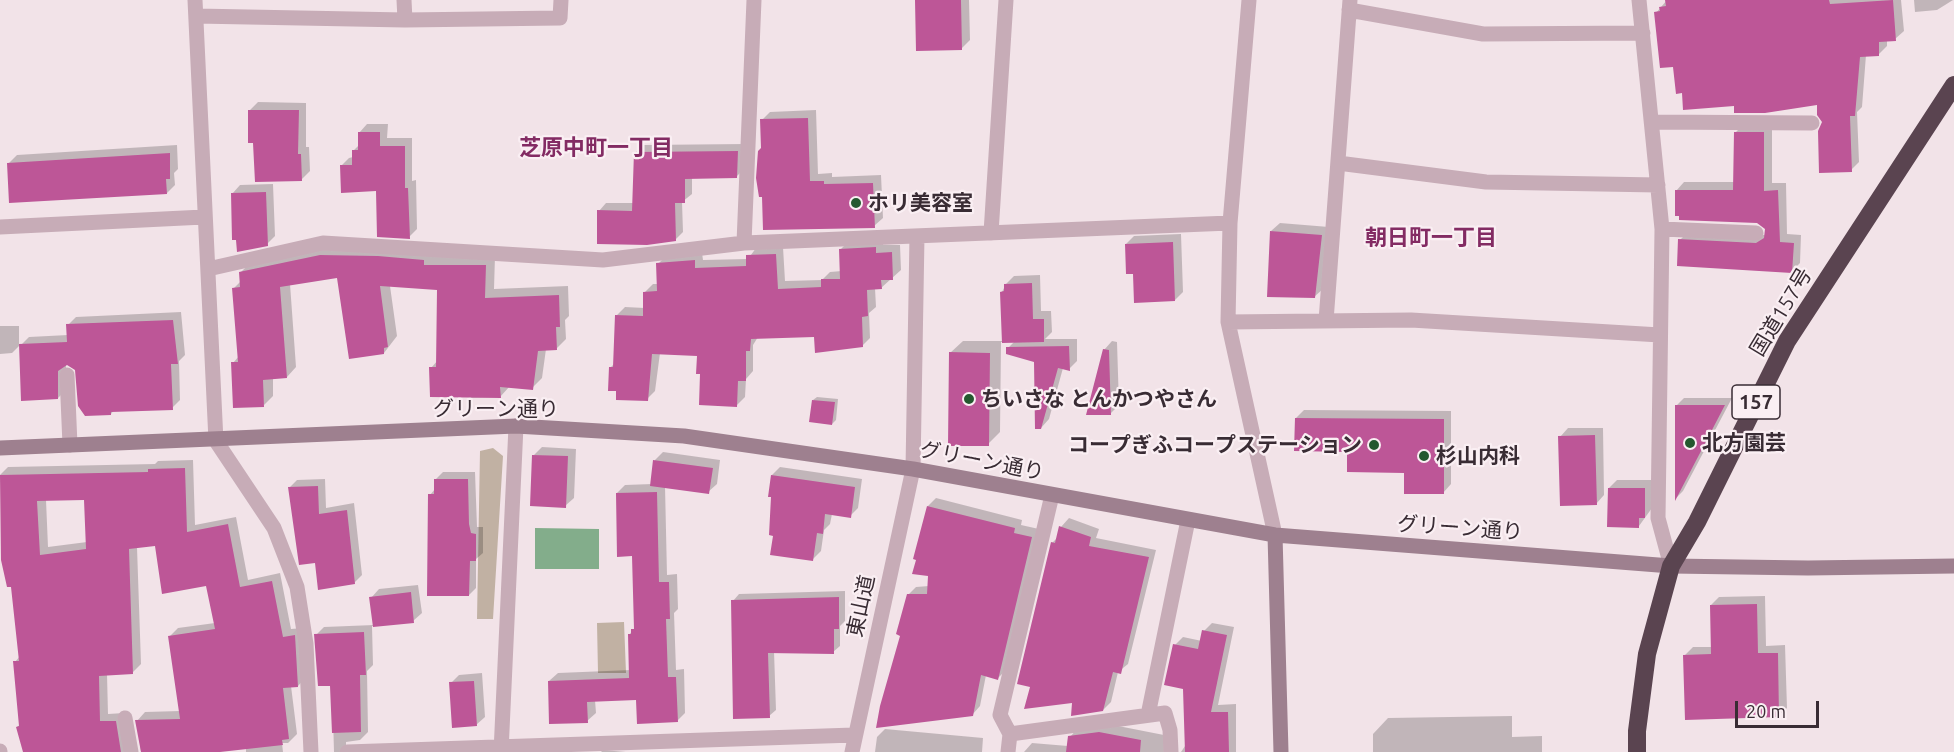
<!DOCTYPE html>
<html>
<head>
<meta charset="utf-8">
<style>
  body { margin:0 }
  #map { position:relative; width:1954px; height:752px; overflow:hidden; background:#f2e3e8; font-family:Ubuntu,sans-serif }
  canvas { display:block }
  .scale { position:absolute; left:1735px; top:701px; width:84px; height:27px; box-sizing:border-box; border:3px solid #392c34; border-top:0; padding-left:8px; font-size:18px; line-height:21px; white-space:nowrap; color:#392c34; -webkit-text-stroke:4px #faeff3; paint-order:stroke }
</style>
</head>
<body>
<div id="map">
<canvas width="1954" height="752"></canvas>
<div class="scale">20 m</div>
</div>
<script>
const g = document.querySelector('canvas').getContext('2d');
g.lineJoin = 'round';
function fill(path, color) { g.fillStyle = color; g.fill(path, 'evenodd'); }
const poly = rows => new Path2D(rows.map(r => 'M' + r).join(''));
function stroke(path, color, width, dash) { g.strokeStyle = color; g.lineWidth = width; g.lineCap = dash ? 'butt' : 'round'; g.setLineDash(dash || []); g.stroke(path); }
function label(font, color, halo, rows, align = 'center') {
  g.font = font + ' Ubuntu,"Noto Sans JP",sans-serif'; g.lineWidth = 4.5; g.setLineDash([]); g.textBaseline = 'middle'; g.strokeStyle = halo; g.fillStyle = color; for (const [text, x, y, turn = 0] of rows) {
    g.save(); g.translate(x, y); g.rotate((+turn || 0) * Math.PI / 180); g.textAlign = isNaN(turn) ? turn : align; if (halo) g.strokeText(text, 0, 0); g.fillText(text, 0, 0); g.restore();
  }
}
const green = poly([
  [493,448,503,456,493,619,477,619,480,451],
  [624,622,626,673,598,673,597,623]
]);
const water = poly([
  [535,528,599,529,599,569,535,569]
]);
const shadow = poly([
  [917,0,969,0,970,40,962,48],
  [1667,0,1901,0,1904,31,1895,39,1887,40,1887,46,1879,54,1866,55,1862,107,1857,112,1859,162,1851,170,1823,122,1818,104,1735,104,1683,92,1656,13],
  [1914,0,1953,0,1937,10,1915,12],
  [258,102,306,103,306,147,309,147,310,171,302,179,255,141,249,111],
  [816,110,818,174,832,173,832,177,881,175,883,218,874,226,762,148,762,120,770,112],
  [367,124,388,124,387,138,412,138,412,181,416,180,417,229,409,237,377,189,341,166,349,158,353,157,353,151,359,145,359,133],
  [1743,125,1772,125,1772,183,1786,183,1787,234,1801,235,1800,263,1791,272,1680,240,1688,232,1766,235,1766,228,1758,222,1676,191,1684,182,1735,182,1735,133],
  [745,144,744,169,736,177,692,178,692,194,682,202,683,232,675,240,599,211,606,203,633,203,635,153,643,145],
  [177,145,178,169,174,173,175,185,167,193,9,163,17,155],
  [273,184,275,236,267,244,232,194,240,185],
  [1280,223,1329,227,1323,289,1314,297,1271,231],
  [1181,234,1183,292,1175,300,1135,273,1126,244,1134,236],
  [883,240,883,245,900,245,901,270,881,288,875,288,876,307,869,313,870,338,862,346,816,335,758,337,753,345,753,371,746,379,745,397,737,405,702,372,698,354,660,353,655,391,647,399,618,390,610,368,614,364,616,316,625,307,645,308,645,292,653,284,658,284,658,264,666,256,702,253,703,260,748,259,756,248,783,247,785,281,822,280,830,272,842,271,841,249,849,241],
  [331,246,495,256,494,289,568,286,569,316,565,320,566,339,556,349,546,349,542,378,532,388,510,386,500,397,468,398,468,395,431,368,438,360,438,289,390,286,397,336,384,353,338,276,290,284,296,367,287,377,273,378,273,396,264,405,233,363,239,356,234,288,241,281,240,273,250,263],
  [1040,275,1041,311,1051,311,1052,332,1045,339,1077,339,1077,361,1069,369,1063,368,1049,419,1041,428,1035,361,1008,348,1014,342,1001,342,1000,432,988,444,950,353,963,341,1003,341,1002,292,1006,284,1014,276],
  [181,312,185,355,179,361,180,400,172,408,114,410,111,414,77,369,66,363,66,390,58,398,21,345,29,337,68,335,68,325,76,317],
  [0,326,19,326,19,346,12,353,0,354],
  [1112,341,1117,342,1119,405,1111,413,1104,350],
  [817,397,838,399,836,420,832,424,813,400],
  [1684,398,1732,398,1683,491,1677,497,1676,406],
  [1304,410,1451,411,1451,484,1443,493,1405,472,1348,451,1296,418],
  [1568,428,1603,428,1604,495,1596,504,1560,437],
  [542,447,576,449,574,498,565,506,534,455],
  [663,452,720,460,717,484,708,492,665,486,667,575,677,574,678,609,674,613,676,670,684,669,685,713,677,721,638,699,595,700,596,713,587,721,549,681,558,673,631,670,629,635,636,626,633,555,617,493,625,485,652,484,655,460],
  [193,460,195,525,236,517,248,580,280,573,291,629,303,628,306,677,298,686,291,686,297,734,288,743,282,743,283,752,246,752,246,748,214,752,141,752,137,721,145,712,180,711,169,637,178,628,215,623,207,584,156,545,137,547,141,664,132,673,107,674,108,714,124,713,135,752,24,752,17,727,21,724,15,662,20,656,0,475,8,467,155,464,158,461],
  [86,498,87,542,48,547,46,500],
  [780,467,862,479,858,508,850,516,832,514,830,524,824,530,821,551,813,559,774,535,772,475],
  [443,472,475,472,477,527,483,527,483,553,476,559,476,588,469,595,430,495,435,489,435,480],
  [325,479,326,508,354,503,362,575,354,583,290,487,297,480],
  [1617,480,1653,480,1652,508,1639,526,1609,488],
  [936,498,1022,520,1021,525,1039,529,1006,670,998,678,986,675,980,706,972,715,902,635,908,595,916,587,929,586,928,506],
  [1069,518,1099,529,1096,538,1156,550,1128,664,1118,672,1111,702,1103,710,1032,686,1052,543,1058,537,1061,527],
  [418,585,422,613,413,621,372,626,373,665,367,671,368,732,360,740,346,742,346,749,351,752,334,752,332,684,316,635,324,627,374,625,371,598,379,589],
  [845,591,845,621,840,626,840,646,833,652,774,651,776,710,769,716,733,601,739,594],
  [1765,596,1766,646,1785,645,1787,708,1778,716,1684,656,1693,647,1712,647,1711,605,1719,597],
  [1212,623,1234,627,1218,705,1236,704,1236,752,1181,752,1187,743,1185,688,1175,645,1183,637,1202,641,1204,631],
  [482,673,485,717,476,725,451,683,459,675],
  [1512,716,1512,737,1542,736,1542,752,1373,752,1373,734,1388,718],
  [1108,724,1169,736,1176,752,1024,752,1032,743,1068,746,1070,737,1078,728],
  [885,729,983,738,982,752,875,752,877,737],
  [603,750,626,752,601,752]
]);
const building = poly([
  [915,0,961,0,962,50,916,51],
  [1665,0,1829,0,1830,4,1893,0,1896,41,1879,42,1879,56,1860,57,1855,116,1850,116,1852,172,1819,173,1818,131,1822,122,1817,115,1817,105,1765,113,1734,113,1734,106,1683,110,1682,93,1676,94,1673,67,1660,68,1654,12,1660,11,1659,7,1666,6],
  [248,110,299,110,298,154,301,154,302,181,255,182,253,143,248,143],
  [808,118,810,181,824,181,824,184,873,183,875,228,763,230,762,197,759,197,756,178,758,151,761,148,760,119],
  [358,132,380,132,380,146,405,146,405,188,408,188,410,239,377,237,376,191,341,193,340,165,352,165,352,150,358,150],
  [1734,132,1764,132,1764,191,1778,190,1780,242,1794,243,1792,273,1677,266,1678,239,1756,243,1764,238,1765,229,1757,223,1679,220,1679,216,1675,216,1675,190,1733,190],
  [738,151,737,178,685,179,685,203,675,203,676,241,647,245,597,244,597,210,632,211,634,152],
  [170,153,170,179,166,179,167,194,9,203,7,163],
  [266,192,268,246,237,252,236,240,232,240,231,193],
  [1270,231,1322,235,1315,298,1267,297],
  [1173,242,1175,301,1134,303,1133,274,1126,274,1125,244],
  [876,247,876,253,892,252,893,280,881,280,882,289,867,290,868,316,862,317,863,347,815,353,814,337,751,339,750,351,746,351,746,381,738,381,737,407,699,405,700,374,696,374,697,356,652,354,648,401,616,400,616,391,608,391,609,367,613,367,615,315,643,316,643,292,657,291,656,263,695,260,695,268,746,266,746,255,776,254,778,289,821,287,821,279,840,279,839,249],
  [320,255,378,256,424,260,424,265,486,265,485,298,559,295,560,327,556,327,557,350,538,351,533,390,500,387,501,398,430,397,429,367,436,367,437,290,380,286,388,347,384,348,384,354,349,359,337,278,280,287,287,378,263,380,264,407,233,408,231,362,238,362,232,288,240,287,239,272],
  [1032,283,1033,319,1044,319,1044,342,1002,343,1000,292,1004,291,1004,284],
  [173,320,178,364,171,364,173,410,111,412,111,415,85,416,78,406,75,370,67,365,58,371,58,399,21,401,19,344,67,342,66,324],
  [1069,346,1070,371,1058,368,1041,429,1035,429,1034,362,1006,354,1006,347],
  [1103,349,1109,350,1111,415,1086,415],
  [949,352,990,353,989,446,948,446],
  [812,400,835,402,832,425,809,422],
  [1675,405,1725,405,1675,501],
  [1295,418,1444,419,1444,494,1404,494,1404,473,1347,472,1347,452,1294,451],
  [1595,435,1597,505,1560,506,1558,436],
  [532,455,568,456,566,508,530,506],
  [653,460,713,468,709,494,650,486],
  [185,468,187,532,228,524,240,587,272,581,283,637,295,635,298,687,283,688,289,739,282,740,283,745,220,752,141,752,135,720,180,719,168,636,215,629,206,586,162,594,155,546,129,549,133,674,99,676,100,721,116,721,121,752,23,752,16,727,19,726,13,661,19,661,11,587,7,587,1,560,0,475,148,472,148,469],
  [84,500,86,549,40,555,37,501],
  [771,475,855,487,851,518,825,514,823,534,817,533,813,561,770,555,773,536,769,535,771,497,768,497],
  [434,479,468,479,469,524,471,533,476,534,476,561,470,561,469,596,427,596,428,494,434,494],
  [318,486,319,514,347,510,355,584,318,590,315,563,299,565,288,487],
  [1608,488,1645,488,1645,518,1639,518,1639,528,1607,527],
  [657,492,659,582,669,582,670,619,666,619,668,677,676,677,678,722,637,724,636,700,587,702,588,723,549,724,548,681,629,678,628,634,631,634,631,629,634,629,632,556,617,557,616,493],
  [927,506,1015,528,1014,533,1032,537,998,680,981,675,973,716,876,728,880,706,900,636,896,634,907,594,927,594,928,576,912,574,916,560,913,559],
  [1059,526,1091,537,1089,546,1149,557,1121,674,1113,672,1103,711,1071,716,1072,703,1024,709,1030,687,1017,684,1051,542,1055,543],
  [411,592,414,623,373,627,369,597],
  [839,597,839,629,834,629,834,654,768,653,770,718,733,719,731,600],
  [1757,604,1758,653,1778,653,1779,717,1685,720,1683,655,1711,654,1710,605],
  [1202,630,1227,635,1211,712,1228,712,1229,752,1185,752,1183,689,1164,685,1173,644,1198,649],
  [364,632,366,675,360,675,361,732,332,733,330,686,318,686,314,634],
  [474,681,477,726,452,728,449,682],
  [1099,732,1141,740,1140,752,1066,752,1068,736]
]);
const lane = poly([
  [125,718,131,752]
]);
const street = poly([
  [195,0,216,441,274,528,297,587,306,644,311,752],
  [404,0,405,20],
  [1249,0,1230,223,1228,322,1275,535],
  [1639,0,1662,229,1658,518,1671,566],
  [1349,10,1483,34,1643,33],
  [196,16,405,20,560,18,561,0],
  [1652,122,1812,123],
  [1338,163,1486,182,1658,185],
  [0,227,204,217],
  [1662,229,1756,233],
  [991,233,1006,0],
  [744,243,754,0],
  [208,269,323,243,603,260,744,243,1230,223],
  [1326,321,1350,0],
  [1228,322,1411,320,1660,335],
  [67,375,70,445],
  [1148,715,1188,520],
  [1010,734,1165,713,1170,730,1171,752],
  [0,751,0,752],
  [347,752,854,735],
  [501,752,516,426],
  [852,752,913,469,917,236],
  [1008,752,1010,734,1000,715,1052,495]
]);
const secondary = poly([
  [0,448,516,426,684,436,913,469,1275,535,1671,566,1808,568,1954,566],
  [1275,535,1281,752]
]);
const highway = poly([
  [1637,752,1637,731,1647,654,1671,566,1697,522,1787,341,1954,85]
]);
const markers = [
  [856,203,6,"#24582f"],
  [969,399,6,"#24582f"],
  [1690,443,6,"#24582f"],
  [1374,445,6,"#24582f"],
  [1424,456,6,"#24582f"]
];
const shields = [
  [1756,402,48]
];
const shieldNames = [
  ["157",1756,402]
];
const poiNames = [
  ["ホリ美容室",868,203],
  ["ちいさな とんかつやさん",981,399],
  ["北方園芸",1702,443],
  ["コープぎふコープステーション",1362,445,"right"],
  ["杉山内科",1436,456]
];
const streetNames = [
  ["国道157号",1781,312,-59],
  ["グリーン通り",496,409],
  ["グリーン通り",982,461,11],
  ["グリーン通り",1460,528,4],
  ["東山道",861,606,-78]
];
const neighbourhoodNames = [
  ["芝原中町一丁目",596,148],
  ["朝日町一丁目",1431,238]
];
fill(green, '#c1b1a3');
fill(water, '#83ad8b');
fill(shadow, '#0003');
fill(building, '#bd5697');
stroke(lane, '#c7acb7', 15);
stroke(street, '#c7acb7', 15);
stroke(secondary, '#9e808f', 15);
stroke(highway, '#5a4450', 18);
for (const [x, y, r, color] of markers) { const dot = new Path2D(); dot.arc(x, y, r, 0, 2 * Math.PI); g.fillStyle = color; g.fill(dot); stroke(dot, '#faeff3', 2); }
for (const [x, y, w] of shields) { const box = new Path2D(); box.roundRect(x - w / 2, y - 17, w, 34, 4.5); g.fillStyle = '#faeff3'; g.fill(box); stroke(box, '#392c34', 1.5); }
label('bold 20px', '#392c34', null, shieldNames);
label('bold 21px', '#392c34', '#faeff3', poiNames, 'left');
label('21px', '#392c34', '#faeff3', streetNames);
label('bold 22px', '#832b63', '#faeff3', neighbourhoodNames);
</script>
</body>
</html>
